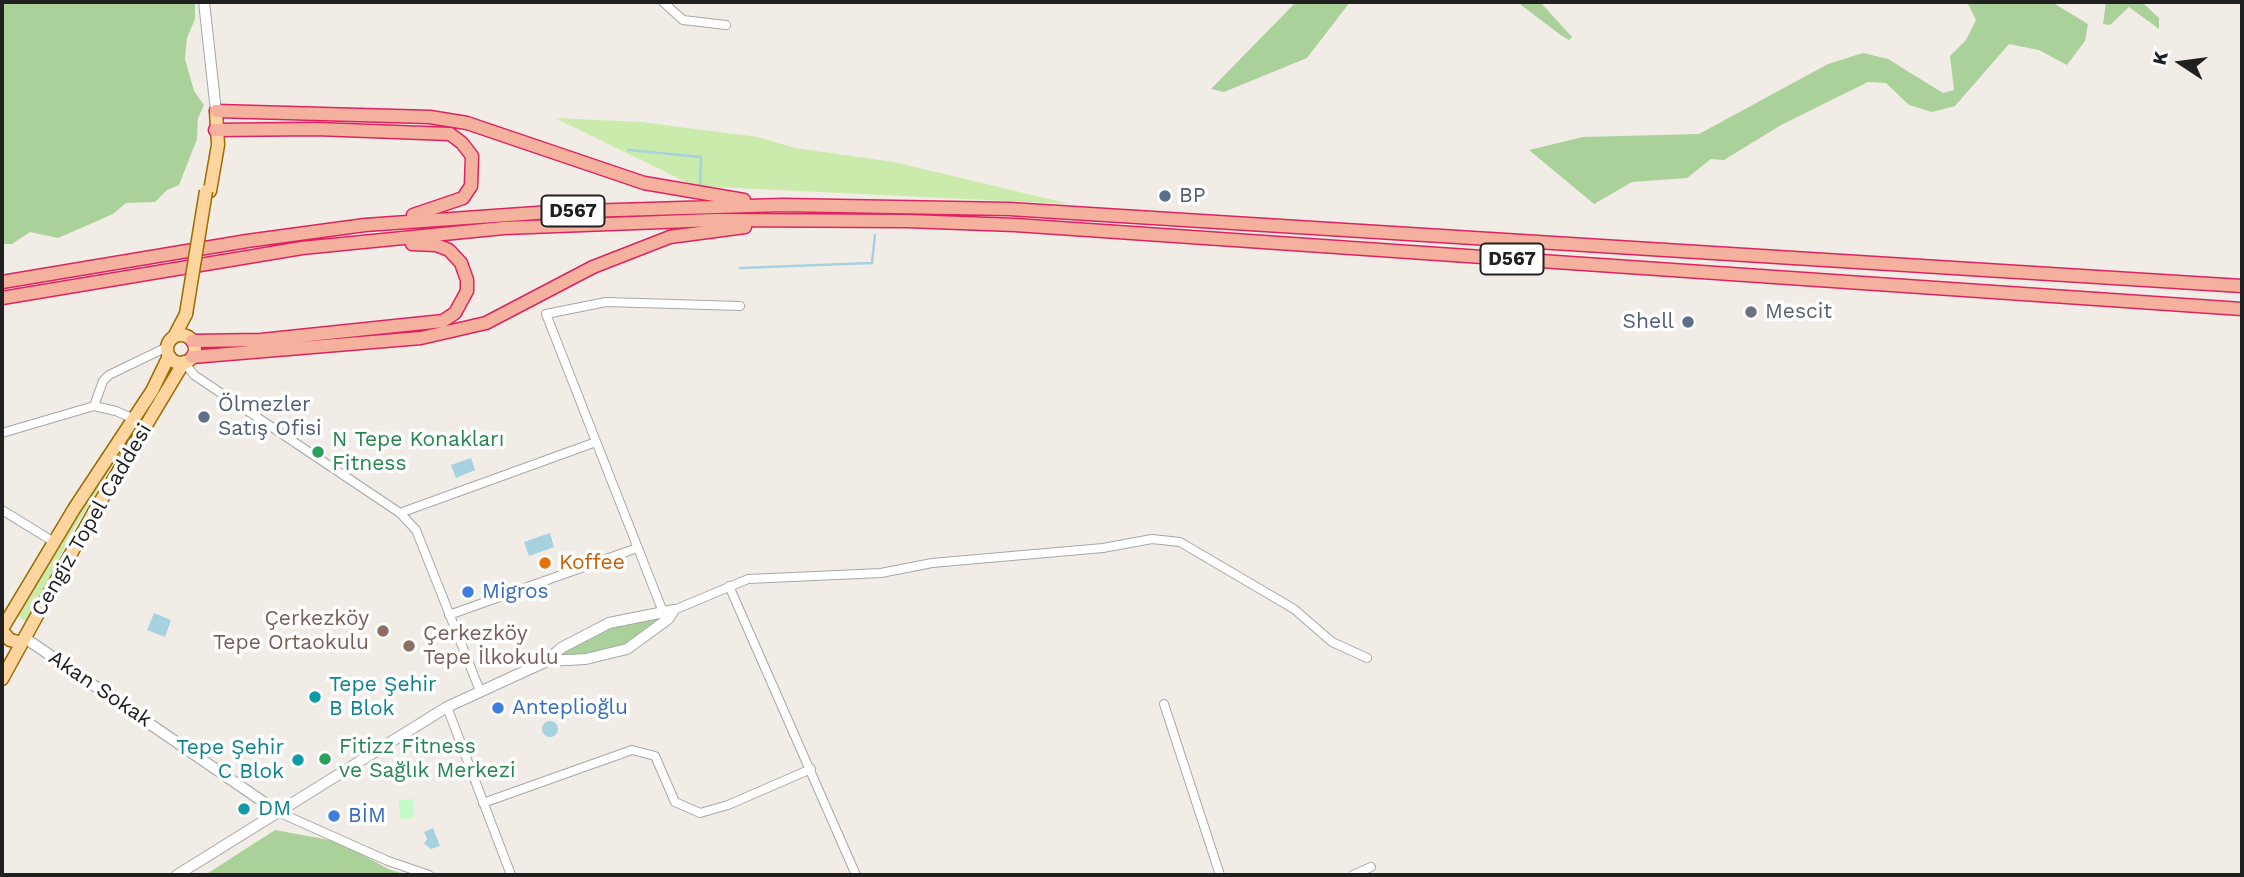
<!DOCTYPE html>
<html>
<head>
<meta charset="utf-8">
<style>
  body { margin:0 }
  #map { position:relative; width:2244px; height:877px; overflow:hidden; background:#f1ede6; font-family:"Work Sans",sans-serif }
  canvas { display:block }
  .frame { position:absolute; inset:0; border:4px solid #202020; pointer-events:none }
  .north { position:absolute; left:2146px; top:28px; width:70px; height:70px; -webkit-text-stroke:5px #fff; paint-order:stroke; rotate:283deg; font-size:19px; font-weight:700; line-height:28px; text-align:center; color:#202020 }
  .north::after { content:''; display:block; margin:auto; width:24px; height:32px; background:#202020; clip-path:polygon(50% 0,100% 100%,50% 72%,0 100%) }
</style>
</head>
<body>
<div id="map">
<canvas width="2244" height="877"></canvas>
<div class="frame"></div>
<div class="north">K</div>
</div>
<script>
const g = document.querySelector('canvas').getContext('2d');
g.lineJoin = 'round';
function fill(path, color) { g.fillStyle = color; g.fill(path, 'evenodd'); }
const poly = rows => new Path2D(rows.map(r => 'M' + r).join(''));
function stroke(path, color, width, dash) { g.strokeStyle = color; g.lineWidth = width; g.lineCap = dash ? 'butt' : 'round'; g.setLineDash(dash || []); g.stroke(path); }
function label(font, color, halo, rows, align = 'center') {
  g.font = font + ' "Work Sans",sans-serif'; g.lineWidth = 7; g.setLineDash([]); g.textBaseline = 'middle'; g.strokeStyle = halo; g.fillStyle = color; for (const [text, x, y, turn = 0] of rows) {
    g.save(); g.translate(x, y); g.rotate((+turn || 0) * Math.PI / 180); g.textAlign = isNaN(turn) ? turn : align; if (halo) g.strokeText(text, 0, 0); g.fillText(text, 0, 0); g.restore();
  }
}
const grass = poly([
  [555,118,641,122,758,137,795,148,894,162,1070,204,694,186],
  [150,403,71,534,27,622,17,616,52,555]
]);
const forest = poly([
  [2,2,195,2,195,19,187,38,185,59,194,91,204,105,198,118,197,139,179,185,167,190,155,202,126,203,113,214,58,238,30,232,12,244,2,244],
  [1296,2,1350,2,1307,58,1224,92,1211,89],
  [1517,2,1540,2,1572,37,1569,40,1562,36],
  [1967,2,2055,4,2088,24,2085,41,2067,65,2039,50,2009,44,1955,106,1932,112,1909,105,1886,83,1868,82,1781,125,1724,160,1711,159,1687,178,1632,182,1594,204,1529,150,1583,137,1699,134,1828,64,1863,53,1888,59,1943,93,1954,90,1950,56,1966,40,1976,20],
  [2106,2,2142,2,2159,18,2159,29,2129,7,2110,25,2103,24],
  [668,615,622,647,560,659,559,653,616,623],
  [275,830,340,842,388,869,407,875,205,875]
]);
const park = poly([
  '500 632a10 10 0 1 1 20 0a10 10 0 1 1-20 0Z',
  [413,799,414,818,400,819,399,800]
]);
const water = poly([
  [471,458,475,470,456,478,451,465],
  [550,533,554,547,529,556,524,542],
  [154,613,171,620,165,637,147,630],
  '542 729a8 8 0 1 1 16 0a8 8 0 1 1-16 0Z',
  [433,828,440,846,431,849,424,844,427,839,424,832]
]);
const stream = poly([
  [628,150,701,157,700,188],
  [740,268,872,263,875,235]
]);
const minor = poly([
  [663,2,683,20,726,25],
  [184,362,194,375,400,513,416,530,480,691],
  [94,406,103,381,109,375,167,347],
  [2,433,94,406,116,411,134,419],
  [2,510,54,542],
  [400,513,596,442],
  [729,586,856,875],
  [674,610,748,579,881,573,932,563,1103,548,1152,539,1180,542,1294,609,1332,642,1367,658],
  [663,612,546,314,606,302,740,306],
  [449,615,637,548],
  [1164,704,1220,875],
  [447,707,511,875],
  [483,803,632,750,655,756,675,802,700,813,728,805,811,769],
  [278,812,388,861,429,875],
  [1353,875,1371,867]
]);
const tertiary = poly([
  [204,2,216,111],
  [25,638,278,812],
  [547,661,586,659,627,649,668,619,674,610],
  [177,875,447,707,547,661,561,648,609,623,674,610]
]);
const primary = poly([
  [210,191,218,145,216,111],
  '167 349a14 14 0 1 1 28 0a14 14 0 1 1-28 0Z',
  [174,337,186,314],
  [2,629,74,509,152,391,169,356],
  [2,631,10,640,22,643],
  [2,679,94,512,184,362]
]);
const trunk = poly([
  [216,111,430,117,467,123,644,183,744,200],
  [215,130,316,129,450,134,462,143,472,156,471,186,463,198,413,215],
  [2,282,247,241,365,225,551,212,782,205,1009,209,2242,286],
  [2,298,302,248,504,228,715,220,907,221,1015,225,2242,309],
  [192,341,261,340,443,321,455,313,467,291,467,280,461,263,449,250,436,245,412,244],
  [192,357,421,338,486,323,593,267,670,237,745,227]
]);
const primaryBridge = poly([
  [186,314,206,191]
]);
const markers = [
  [1165,196,7,"#5c6f8a"],
  [1751,312,7,"#6b7280"],
  [1688,322,7,"#5c6f8a"],
  [204,417,7,"#5c6f8a"],
  [318,452,7,"#2e9e5b"],
  [545,563,7,"#e8710a"],
  [468,592,7,"#3f7fe0"],
  [383,631,7,"#8d6e63"],
  [409,646,7,"#8d6e63"],
  [315,697,7,"#0f9aa8"],
  [498,708,7,"#3f7fe0"],
  [325,759,7,"#2e9e5b"],
  [298,760,7,"#0f9aa8"],
  [244,809,7,"#0f9aa8"],
  [334,816,7,"#3f7fe0"]
];
const shields = [
  [573,211,63],
  [1512,259,63]
];
const shieldNames = [
  ["D567",573,211],
  ["D567",1512,259]
];
const serviceNames = [
  ["BP",1179,196],
  ["Shell",1674,322,"right"],
  ["Ölmezler",218,405],
  ["Satış Ofisi",218,429]
];
const worshipNames = [
  ["Mescit",1765,312]
];
const leisureNames = [
  ["N Tepe Konakları",332,440],
  ["Fitness",332,464],
  ["Fitizz Fitness",339,747],
  ["ve Sağlık Merkezi",339,771]
];
const streetNames = [
  ["Cengiz Topel Caddesi",92,520,-60],
  ["Akan Sokak",100,689,34]
];
const foodNames = [
  ["Koffee",559,563]
];
const shopNames = [
  ["Migros",482,592],
  ["Anteplioğlu",512,708],
  ["BİM",348,816]
];
const educationNames = [
  ["Çerkezköy",369,619],
  ["Tepe Ortaokulu",369,643],
  ["Çerkezköy",423,634,"left"],
  ["Tepe İlkokulu",423,658,"left"]
];
const cultureNames = [
  ["Tepe Şehir",329,685],
  ["B Blok",329,709],
  ["Tepe Şehir",284,748,"right"],
  ["C Blok",284,772,"right"],
  ["DM",258,809]
];
fill(grass, '#cbebac');
fill(forest, '#aad19a');
fill(park, '#c3fbc8');
fill(water, '#a6d2df');
stroke(stream, '#a6d2df', 2.5);
stroke(minor, '#a7a7a7', 10);
stroke(tertiary, '#a7a7a7', 12);
stroke(primary, '#9c6a00', 15);
stroke(trunk, '#df2362', 15);
stroke(minor, '#fff', 8);
stroke(tertiary, '#fff', 10);
stroke(primary, '#fed59f', 12);
stroke(trunk, '#f4b19e', 12);
stroke(primaryBridge, '#9c6a00', 15, []);
stroke(primaryBridge, '#fed59f', 12);
for (const [x, y, r, color] of markers) { const dot = new Path2D(); dot.arc(x, y, r, 0, 2 * Math.PI); g.fillStyle = color; g.fill(dot); stroke(dot, '#fff', 2.5); }
for (const [x, y, w] of shields) { const box = new Path2D(); box.roundRect(x - w / 2, y - 15.5, w, 31, 5); g.fillStyle = '#fff'; g.fill(box); stroke(box, '#202020', 2); }
label('bold 19px', '#202020', null, shieldNames);
label('21px', '#4e5e75', '#fff', serviceNames, 'left');
label('21px', '#5b616d', '#fff', worshipNames, 'left');
label('21px', '#27864d', '#fff', leisureNames, 'left');
label('21px', '#202020', '#fff', streetNames);
label('21px', '#c56008', '#fff', foodNames, 'left');
label('21px', '#366cbe', '#fff', shopNames, 'left');
label('21px', '#785e54', '#fff', educationNames, 'right');
label('21px', '#0d838f', '#fff', cultureNames, 'left');
</script>
</body>
</html>
